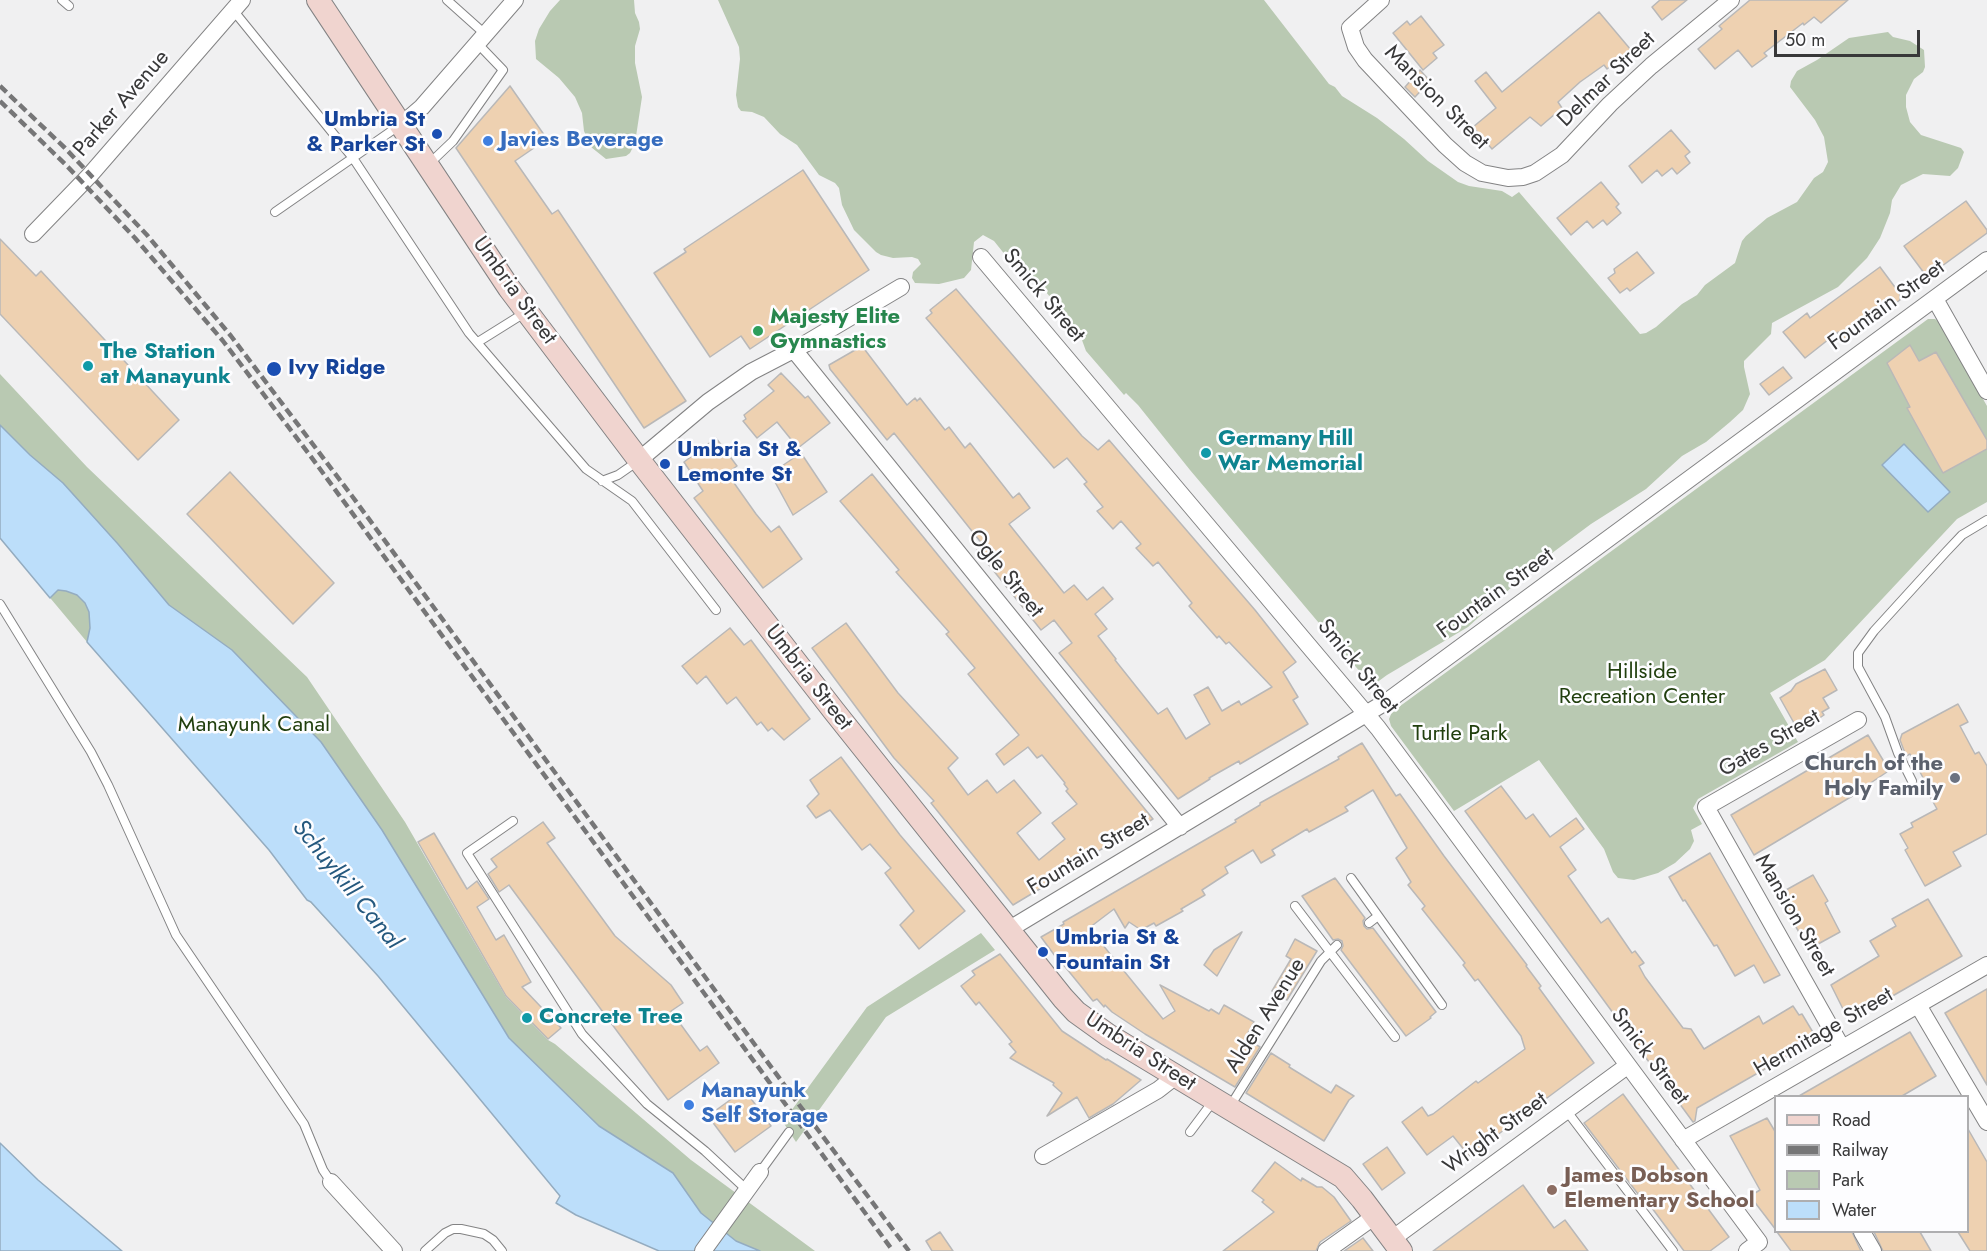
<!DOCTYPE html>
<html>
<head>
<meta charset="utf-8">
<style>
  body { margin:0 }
  #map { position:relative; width:1987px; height:1251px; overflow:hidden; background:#f0f0f1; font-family:Jost,sans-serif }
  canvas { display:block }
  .legend { position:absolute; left:1774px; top:1095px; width:195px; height:138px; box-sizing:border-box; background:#fdfdff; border:2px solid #aeaeb0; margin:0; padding:8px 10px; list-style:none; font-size:18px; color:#383839 }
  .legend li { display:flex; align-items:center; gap:12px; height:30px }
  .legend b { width:30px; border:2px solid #aeaeb0 }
  .scale { position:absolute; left:1774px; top:30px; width:146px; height:27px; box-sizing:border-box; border:3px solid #383839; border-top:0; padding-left:8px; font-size:18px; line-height:21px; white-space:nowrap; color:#383839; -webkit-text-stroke:4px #fdfdff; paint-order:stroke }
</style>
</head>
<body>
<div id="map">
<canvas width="1987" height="1251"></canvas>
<ul class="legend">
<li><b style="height:8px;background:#f0d4cf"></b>Road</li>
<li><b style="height:8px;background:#767677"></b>Railway</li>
<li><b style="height:16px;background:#b9c9b2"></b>Park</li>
<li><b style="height:16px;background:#bcdefa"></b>Water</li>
</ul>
<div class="scale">50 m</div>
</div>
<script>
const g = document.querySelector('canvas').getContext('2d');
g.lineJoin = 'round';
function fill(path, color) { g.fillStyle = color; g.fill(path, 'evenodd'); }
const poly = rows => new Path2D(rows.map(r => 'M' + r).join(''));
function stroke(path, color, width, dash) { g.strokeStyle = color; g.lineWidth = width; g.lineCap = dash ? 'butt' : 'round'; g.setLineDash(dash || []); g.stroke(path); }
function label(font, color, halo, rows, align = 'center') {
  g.font = font + ' Jost,sans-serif'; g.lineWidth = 5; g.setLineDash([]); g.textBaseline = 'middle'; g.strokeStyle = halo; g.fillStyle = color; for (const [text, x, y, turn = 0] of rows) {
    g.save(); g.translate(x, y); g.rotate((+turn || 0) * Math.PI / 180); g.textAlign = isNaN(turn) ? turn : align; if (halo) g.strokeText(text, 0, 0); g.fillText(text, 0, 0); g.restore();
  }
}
const green = poly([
  [560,0,634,0,635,13,639,22,640,29,635,46,635,63,642,97,635,143,630,153,626,156,606,159,591,147,584,131,582,113,575,97,559,78,536,59,535,41,539,29,550,11],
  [718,0,1264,0,1329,84,1335,87,1342,96,1377,118,1404,139,1428,161,1458,182,1469,186,1502,191,1512,197,1519,192,1640,334,1646,333,1656,327,1682,304,1697,295,1705,285,1735,263,1742,241,1746,236,1767,218,1797,202,1814,178,1823,172,1828,162,1824,137,1815,120,1790,87,1791,81,1797,71,1817,60,1849,38,1888,32,1893,37,1910,41,1924,50,1925,67,1923,72,1914,79,1906,95,1906,107,1910,122,1921,135,1961,148,1964,152,1958,168,1950,176,1923,174,1901,185,1892,200,1890,213,1880,238,1867,258,1838,287,1772,323,1771,334,1744,361,1744,367,1750,394,1743,410,1730,422,1706,442,1682,456,1646,489,1591,524,1536,565,1468,627,1387,675,1372,686,1190,470,1138,405,1126,393,1124,395,1086,351,1079,332,1027,269,1014,266,994,241,983,235,974,242,971,270,964,278,939,284,915,283,912,278,913,272,921,264,918,259,912,257,893,258,881,255,876,252,854,230,842,205,839,188,835,183,819,175,797,145,780,134,764,117,752,112,741,111,738,107,736,95,740,59,739,47],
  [1928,319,1935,319,1939,322,1987,406,1987,502,1957,519,1825,660,1770,693,1798,742,1698,799,1693,808,1702,824,1691,830,1694,841,1690,849,1675,863,1658,873,1634,880,1618,878,1613,872,1604,849,1539,760,1454,811,1391,726,1389,719,1392,712],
  [0,374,87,467,307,677,405,822,506,997,548,1040,555,1044,691,1160,815,1251,659,1251,576,1215,556,1203,560,1196,378,976,298,889,269,850,87,642,0,538],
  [981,933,995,950,886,1017,796,1142,783,1122,867,1007]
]);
const water = poly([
  [0,425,30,455,63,483,118,544,169,605,232,650,321,742,382,830,509,1038,599,1126,673,1173,701,1213,736,1241,760,1251,659,1251,576,1215,556,1203,560,1196,378,976,311,902,307,900,269,850,87,642,90,628,89,612,85,603,77,595,66,591,58,590,50,598,0,538,0,425],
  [1904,444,1950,492,1928,512,1882,465,1904,444],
  [0,1143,38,1180,122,1251,0,1251,0,1143]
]);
const building = poly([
  [1660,0,1687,0,1662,20,1652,7,1660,0],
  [1750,0,1848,0,1821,23,1814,17,1804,25,1803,23,1764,53,1767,56,1752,67,1738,50,1715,69,1698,49,1722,29,1719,26,1750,0],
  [1599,12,1631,50,1607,69,1604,65,1580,82,1558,102,1562,108,1541,126,1530,117,1492,149,1473,127,1496,108,1475,81,1486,72,1502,92,1599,12],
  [1421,16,1444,45,1433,53,1437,58,1423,70,1393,33,1407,21,1410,25,1421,16],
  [1420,70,1430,81,1415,97,1405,87,1420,70],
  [510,86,547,139,515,161,552,214,558,210,686,401,644,428,456,148,510,86],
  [1671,130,1690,152,1685,156,1690,163,1677,174,1672,168,1662,176,1657,170,1642,183,1629,166,1671,130],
  [803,170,869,270,750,349,741,336,710,357,654,273,686,252,684,249,803,170],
  [1601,182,1619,204,1616,207,1621,213,1607,225,1603,220,1593,228,1587,221,1571,235,1557,218,1601,182],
  [1966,201,1987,230,1987,233,1927,277,1904,246,1966,201],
  [0,239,36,276,41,271,179,420,138,460,0,314,0,239],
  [1637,252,1654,273,1630,291,1627,288,1620,293,1608,278,1615,273,1614,269,1637,252],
  [1880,267,1900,294,1900,300,1844,340,1838,332,1805,358,1783,332,1807,313,1810,318,1880,267],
  [956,289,1082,436,1098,450,1109,440,1255,610,1296,662,1283,672,1298,697,1293,700,1308,724,1240,764,1239,761,1209,778,1210,779,1178,799,1059,653,1072,643,1054,620,1041,630,977,550,983,545,894,433,887,440,830,369,829,365,862,346,907,405,915,398,917,401,920,398,945,430,949,427,965,448,970,443,1013,498,1019,493,1030,508,1009,524,1064,593,1074,585,1087,600,1103,587,1113,599,1095,614,1107,629,1098,636,1116,659,1115,660,1158,714,1167,708,1186,739,1210,724,1194,695,1208,687,1222,711,1239,701,1241,705,1272,687,1229,642,1226,644,1219,636,1217,638,1189,606,1192,603,1158,562,1153,566,1136,548,1141,544,1121,521,1113,529,1097,511,1103,507,1084,484,1087,482,1067,458,1054,468,926,318,932,313,930,310,956,289],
  [1910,345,1919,361,1936,352,1987,440,1987,449,1943,473,1907,408,1910,407,1887,363,1910,345],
  [1783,367,1792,378,1769,395,1760,384,1783,367],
  [781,373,805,398,808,396,830,423,798,448,777,422,757,438,743,421,746,419,744,415,774,391,768,385,781,373],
  [716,438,737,466,727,473,756,514,771,532,779,526,802,559,763,588,694,498,703,491,684,462,716,438],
  [801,453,827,492,793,515,775,482,778,479,773,472,801,453],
  [230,472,334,583,293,624,187,514,230,472],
  [872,474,1153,819,1100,850,1086,861,1051,878,1053,881,1013,905,931,803,934,801,894,758,812,648,846,623,898,693,958,758,948,768,968,795,987,780,997,793,1014,780,1041,813,1017,833,1039,860,1065,839,1052,823,1077,804,1066,791,1068,789,1064,784,1065,783,1042,755,1037,758,1028,747,1004,765,996,754,1019,735,968,674,975,668,946,634,949,632,896,572,899,570,840,501,872,474],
  [730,628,744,645,751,640,810,719,784,740,772,728,768,731,761,722,757,725,736,697,727,704,706,676,697,684,682,666,730,628],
  [1825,669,1837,690,1823,698,1829,708,1822,712,1824,715,1799,732,1780,698,1791,691,1796,684,1825,669],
  [1958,704,1968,722,1960,726,1975,754,1979,752,1987,766,1987,834,1953,852,1961,866,1925,886,1905,850,1908,848,1900,834,1913,827,1911,823,1937,809,1923,784,1926,783,1910,754,1906,756,1900,740,1902,734,1958,704],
  [1868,735,1886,765,1883,767,1887,772,1863,788,1864,789,1754,855,1731,815,1868,735],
  [1362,743,1396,796,1400,794,1444,856,1527,965,1526,966,1541,986,1539,988,1594,1063,1469,1156,1453,1136,1427,1155,1402,1122,1422,1107,1428,1116,1433,1114,1476,1081,1478,1083,1525,1049,1521,1036,1478,979,1475,981,1463,965,1465,963,1422,909,1425,906,1408,885,1411,882,1396,858,1407,848,1373,790,1345,807,1348,811,1309,832,1307,829,1272,850,1275,855,1261,863,1253,850,1225,867,1228,873,1202,890,1205,895,1181,909,1183,911,1156,926,1154,923,1141,930,1129,922,1125,928,1114,909,1089,928,1163,1019,1175,1011,1160,985,1209,1011,1211,1009,1219,1014,1224,1005,1254,1022,1245,1038,1260,1047,1235,1087,1145,1034,1112,1012,1105,1005,1104,1007,1097,999,1093,1001,1062,963,1061,964,1041,937,1064,924,1063,922,1236,822,1235,820,1260,805,1260,803,1339,759,1338,757,1362,743],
  [841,757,900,835,965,911,919,949,900,925,914,911,885,873,891,868,870,844,862,850,830,810,816,818,807,806,819,794,810,780,841,757],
  [1501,786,1526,819,1533,814,1550,837,1576,818,1584,829,1560,847,1576,870,1568,876,1601,923,1608,918,1632,953,1635,951,1644,963,1639,966,1645,977,1683,1028,1691,1029,1704,1049,1759,1016,1763,1024,1793,1006,1799,1015,1802,1014,1817,1039,1697,1108,1695,1121,1693,1122,1465,811,1501,786],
  [543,822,555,838,547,843,615,936,671,985,683,1003,671,1011,700,1051,707,1046,719,1063,668,1100,509,885,499,892,488,874,497,867,491,859,543,822],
  [434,833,467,889,477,881,489,899,477,907,496,940,504,935,531,982,522,987,561,1028,548,1039,506,996,418,842,434,833],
  [1710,853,1780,975,1764,983,1754,965,1735,976,1717,945,1714,946,1685,900,1683,901,1669,877,1710,853],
  [1813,875,1828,901,1825,903,1840,932,1809,949,1777,895,1813,875],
  [1335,878,1365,918,1363,921,1364,926,1367,929,1373,928,1436,1012,1430,1017,1431,1018,1406,1036,1341,950,1343,946,1342,941,1338,939,1333,940,1302,896,1335,878],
  [1928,899,1962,956,1849,1021,1831,985,1879,956,1870,941,1896,926,1892,919,1928,899],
  [1242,932,1217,976,1204,965,1214,950,1242,932],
  [1295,939,1317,951,1287,1000,1272,991,1291,959,1286,956,1295,939],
  [1000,954,1062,1031,1106,1060,1107,1059,1141,1080,1113,1104,1089,1118,1077,1097,1047,1116,1062,1093,1053,1085,1054,1083,1010,1058,1016,1052,1009,1044,1012,1042,979,1002,976,1005,961,986,975,975,972,971,1000,954],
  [1987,989,1987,1085,1945,1013,1987,989],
  [1910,1032,1936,1076,1902,1096,1799,1096,1910,1032],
  [1271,1053,1290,1065,1289,1067,1331,1093,1336,1085,1354,1096,1349,1100,1324,1141,1246,1093,1271,1053],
  [741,1092,752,1100,771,1126,735,1152,708,1116,741,1092],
  [1623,1094,1729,1237,1710,1251,1684,1251,1640,1192,1638,1194,1584,1123,1623,1094],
  [1767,1118,1776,1133,1776,1230,1750,1196,1760,1190,1730,1136,1767,1118],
  [1968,1129,1987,1162,1987,1251,1970,1251,1958,1232,1968,1232,1968,1129],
  [1387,1147,1405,1173,1382,1190,1363,1164,1387,1147],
  [1275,1162,1301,1181,1302,1178,1317,1187,1322,1187,1334,1197,1351,1221,1320,1242,1316,1251,1223,1251,1274,1212,1262,1202,1264,1200,1252,1191,1275,1162],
  [1523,1185,1554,1228,1565,1220,1588,1251,1433,1251,1523,1185],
  [940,1232,953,1251,932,1251,926,1241,940,1232],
  [1777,1232,1852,1232,1861,1251,1791,1251,1777,1232],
  [1874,1232,1920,1232,1931,1251,1883,1251,1874,1232],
  [1363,1238,1373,1251,1344,1251,1363,1238]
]);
const service = poly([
  [62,0,69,6],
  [447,0,485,34],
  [233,10,353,158,469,333,586,469,632,501,716,610],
  [430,163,453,141,503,70,478,44],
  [275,212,400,125],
  [478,342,526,312],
  [602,481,618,475,638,461],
  [0,604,91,752,108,785,176,935,304,1124,323,1170,331,1182],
  [1912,781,1898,753,1885,717,1858,667,1858,653,1874,631,1945,553,1962,535,1987,520],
  [513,821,467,853,582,1034,647,1104,705,1151,747,1190],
  [1351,878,1442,1005],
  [1295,906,1395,1037],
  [1369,923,1378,916],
  [1229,1108,1321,961,1337,945],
  [1566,1110,1673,1251],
  [1190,1132,1214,1100],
  [760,1172,789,1132],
  [425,1251,445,1233,453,1229,461,1229,484,1234,493,1240,502,1251]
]);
const minor = poly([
  [1381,0,1350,28,1356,47,1365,60,1445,145,1465,163,1482,173,1508,178,1523,177,1535,173,1562,155,1610,104,1651,66,1731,0],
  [401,125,422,107,515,0],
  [33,234,90,175,242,0],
  [981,257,1378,728,1759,1242,1747,1251],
  [1935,299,1987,391],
  [794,350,1180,827],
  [639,460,708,402,751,372,805,344,901,287],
  [1008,930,1389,700,1987,260],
  [1918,1005,1987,1122],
  [1842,1048,1706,807,1858,720],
  [1683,1140,1987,965],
  [1043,1156,1158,1090,1176,1076],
  [331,1182,394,1251],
  [1862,1232,1873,1251],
  [1392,1239,1627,1066],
  [703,1251,760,1172],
  [1326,1251,1375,1216]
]);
const secondary = poly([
  [318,0,509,288,639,460,834,711,1063,998,1076,1012,1108,1035,1343,1177,1362,1199,1401,1251]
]);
const rail = poly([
  [0,86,65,148,147,235,231,336,352,496,791,1094,909,1251],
  [0,101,67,166,135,238,223,341,309,454,893,1251]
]);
const markers = [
  [437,134,6,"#1a4fb4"],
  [488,141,6,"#3f7fe0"],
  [758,331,6,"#2e9e5b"],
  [88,366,6,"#0f9aa8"],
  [274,369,8,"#1a4fb4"],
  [1206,453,6,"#0f9aa8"],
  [665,464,6,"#1a4fb4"],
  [1955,778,6,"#6b7280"],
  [1043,952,6,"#1a4fb4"],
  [527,1018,6,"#0f9aa8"],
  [689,1105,6,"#3f7fe0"],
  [1552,1190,6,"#8d6e63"]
];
const streetNames = [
  ["Delmar Street",1607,80,-44],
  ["Mansion Street",1436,98,45],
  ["Parker Avenue",122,104,-49],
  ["Umbria Street",514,291,54],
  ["Smick Street",1043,296,50],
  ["Fountain Street",1887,306,-36],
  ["Ogle Street",1005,574,51],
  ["Fountain Street",1496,594,-36],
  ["Smick Street",1357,667,51],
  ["Umbria Street",808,678,52],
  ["Gates Street",1770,744,-30],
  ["Fountain Street",1089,855,-31],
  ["Mansion Street",1794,916,60],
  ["Alden Avenue",1266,1016,-58],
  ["Hermitage Street",1824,1033,-30],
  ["Umbria Street",1140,1052,33],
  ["Smick Street",1649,1057,53],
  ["Wright Street",1496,1134,-36]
];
const transitNames = [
  ["Umbria St",425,121,"right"],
  ["& Parker St",425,146,"right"],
  ["Ivy Ridge",288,369],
  ["Umbria St &",677,451],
  ["Lemonte St",677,476],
  ["Umbria St &",1055,939],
  ["Fountain St",1055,964]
];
const shopNames = [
  ["Javies Beverage",500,141],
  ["Manayunk",701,1092],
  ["Self Storage",701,1117]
];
const leisureNames = [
  ["Majesty Elite",770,318],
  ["Gymnastics",770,343]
];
const cultureNames = [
  ["The Station",100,353],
  ["at Manayunk",100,378],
  ["Germany Hill",1218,440],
  ["War Memorial",1218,465],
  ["Concrete Tree",539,1018]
];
const parkNames = [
  ["Hillside",1642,673],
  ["Recreation Center",1642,698],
  ["Manayunk Canal",254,726],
  ["Turtle Park",1460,735]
];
const worshipNames = [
  ["Church of the",1943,765],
  ["Holy Family",1943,790]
];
const educationNames = [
  ["James Dobson",1564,1177],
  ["Elementary School",1564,1202]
];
const waterNames = [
  ["Schuylkill Canal",346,885,51]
];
fill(green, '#b9c9b2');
fill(water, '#bcdefa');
stroke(water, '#94acc0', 1.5);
fill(building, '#eed1b1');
stroke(building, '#b9b8b8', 1.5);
stroke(service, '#838384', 10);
stroke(minor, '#838384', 18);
stroke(secondary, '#838384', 24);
stroke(service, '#fff', 8);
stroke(minor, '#fff', 16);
stroke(secondary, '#f0d4cf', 22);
stroke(rail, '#767677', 4.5, [9, 4.5]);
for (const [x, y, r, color] of markers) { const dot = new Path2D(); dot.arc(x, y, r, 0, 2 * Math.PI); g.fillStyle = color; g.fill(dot); stroke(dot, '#fdfdff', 2); }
label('22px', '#383839', '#fdfdff', streetNames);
label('bold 22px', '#164399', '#fdfdff', transitNames, 'left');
label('bold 22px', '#366cbe', '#fdfdff', shopNames, 'left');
label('bold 22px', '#27864d', '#fdfdff', leisureNames, 'left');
label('bold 22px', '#0d838f', '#fdfdff', cultureNames, 'left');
label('22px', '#213f0e', '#fdfdff', parkNames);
label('bold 22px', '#5b616d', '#fdfdff', worshipNames, 'right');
label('bold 22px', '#785e54', '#fdfdff', educationNames, 'left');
label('italic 24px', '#24587e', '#fdfdff', waterNames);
</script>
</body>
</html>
